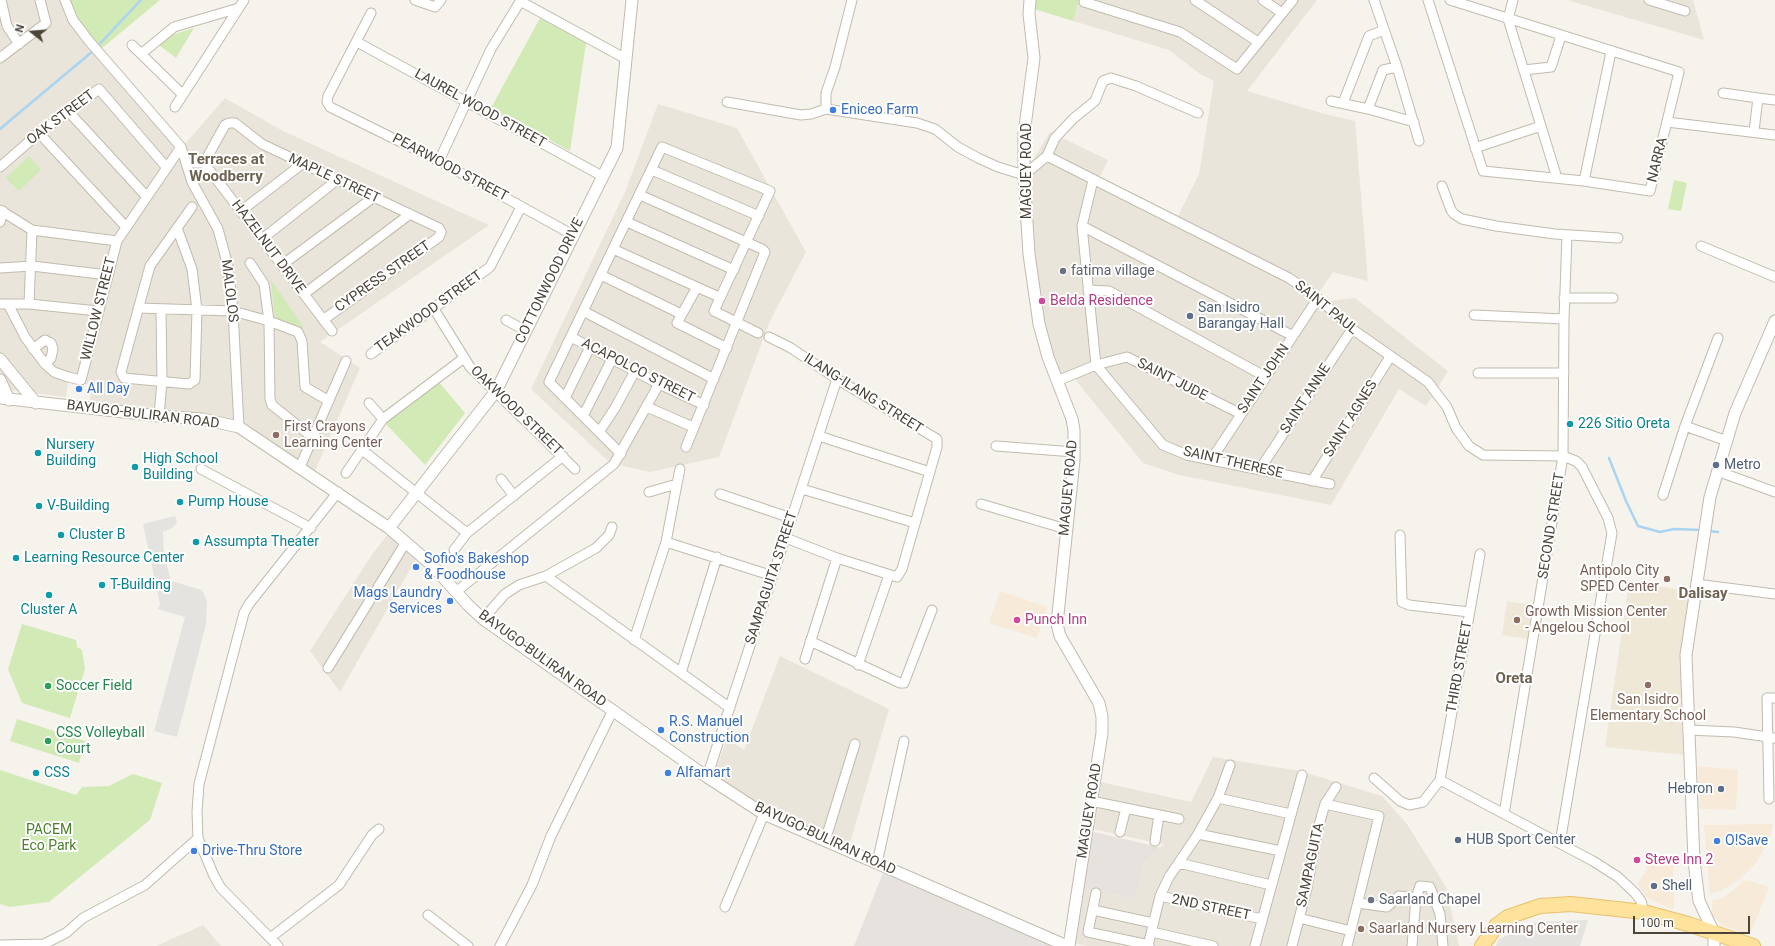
<!DOCTYPE html>
<html>
<head>
<meta charset="utf-8">
<style>
  body { margin:0 }
  #map { position:relative; width:1775px; height:946px; overflow:hidden; background:#f6f3ec; font-family:Roboto,sans-serif }
  canvas { display:block }
  .north { position:absolute; left:12px; top:12px; width:40px; height:40px; -webkit-text-stroke:3px #fff; paint-order:stroke; rotate:287deg; font-size:11px; font-weight:700; line-height:16px; text-align:center; color:#4b4439 }
  .north::after { content:''; display:block; margin:auto; width:14px; height:18px; background:#4b4439; clip-path:polygon(50% 0,100% 100%,50% 72%,0 100%) }
  .scale { position:absolute; left:1633px; top:916px; width:117px; height:18px; box-sizing:border-box; border:2px solid #4b4439; border-top:0; padding-left:5px; font-size:12px; line-height:14px; white-space:nowrap; color:#4b4439; -webkit-text-stroke:3px #fff; paint-order:stroke }
</style>
</head>
<body>
<div id="map">
<canvas width="1775" height="946"></canvas>
<div class="north">N</div>
<div class="scale">100 m</div>
</div>
<script>
const g = document.querySelector('canvas').getContext('2d');
g.lineJoin = 'round';
function fill(path, color) { g.fillStyle = color; g.fill(path, 'evenodd'); }
const poly = rows => new Path2D(rows.map(r => 'M' + r).join(''));
function stroke(path, color, width, dash) { g.strokeStyle = color; g.lineWidth = width; g.lineCap = dash ? 'butt' : 'round'; g.setLineDash(dash || []); g.stroke(path); }
function label(font, color, halo, rows, align = 'center') {
  g.font = font + ' Roboto,sans-serif'; g.lineWidth = 4; g.setLineDash([]); g.textBaseline = 'middle'; g.strokeStyle = halo; g.fillStyle = color; for (const [text, x, y, turn = 0] of rows) {
    g.save(); g.translate(x, y); g.rotate((+turn || 0) * Math.PI / 180); g.textAlign = isNaN(turn) ? turn : align; if (halo) g.strokeText(text, 0, 0); g.fillText(text, 0, 0); g.restore();
  }
}
const residential = poly([
  [0,0,63,0,67,16,184,145,225,98,283,131,489,225,320,342,360,368,315,471,241,422,90,405,91,384,68,382,66,397,0,389],
  [1031,0,1317,0,1247,91,1325,114,1355,121,1368,281,1333,272,1318,294,1328,301,1355,298,1448,371,1426,406,1399,389,1331,505,1179,475,1143,463,1074,378,1059,382,1041,323,1025,163,1031,163,1050,132,1108,160,1099,179,1177,218,1199,174,1214,81,1200,74,1169,50,1031,8],
  [1567,0,1693,0,1704,40],
  [658,104,737,128,806,252,770,321,719,457,650,472,610,463,531,389,625,192],
  [388,534,417,557,340,692,310,651,373,553],
  [780,656,889,709,850,843,775,814,713,776,727,739,744,750],
  [1213,757,1300,771,1382,796,1407,824,1446,887,1459,946,1087,946,1072,943,1081,887,1135,899,1143,865,1159,847,1165,845,1089,828,1096,781,1191,802],
  [203,925,221,946,156,946]
]);
const commercial = poly([
  [1000,591,1047,607,1037,638,989,623],
  [1698,766,1738,770,1736,810,1699,809],
  [1773,824,1769,841,1755,864,1739,880,1722,890,1710,894,1704,825],
  [1650,858,1673,860,1674,910,1647,898,1637,884,1645,873],
  [1746,880,1769,887,1750,935,1721,925,1712,914,1712,900,1723,898]
]);
const industrial = poly([
  [1090,831,1159,847,1143,865,1135,899,1081,887],
  [883,873,974,911,1055,946,854,946]
]);
const education = poly([
  [1629,582,1691,591,1684,656,1681,714,1684,755,1605,747],
  [1507,601,1532,605,1527,639,1502,635]
]);
const green = poly([
  [70,0,160,0,101,49,77,17],
  [1031,0,1079,0,1073,21,1031,8],
  [540,18,586,43,570,151,491,108],
  [194,28,176,58,159,45,171,35],
  [29,156,41,170,19,191,6,178],
  [1674,180,1687,183,1681,211,1668,209],
  [271,280,304,328,275,318],
  [438,381,465,413,425,465,385,423],
  [22,624,76,640,77,647,82,650,85,669,70,718,22,703,8,669],
  [17,719,85,741,79,763,10,741],
  [0,770,76,795,82,787,109,786,133,774,162,783,150,820,49,902,10,907,0,904]
]);
const parking = poly([
  [175,516,177,523,172,528,163,532,164,555,171,581,202,590,207,601,206,624,177,737,154,731,185,617,158,609,160,604,143,524],
  [1588,920,1580,946,1496,946,1499,939,1536,922]
]);
const stream = poly([
  [0,129,93,51,141,0],
  [1609,458,1626,501,1638,526,1660,532,1674,529,1702,530],
  [1709,531,1718,532]
]);
const minor = poly([
  [1,0,7,26,19,44],
  [65,0,73,20,89,41,181,147,192,182,218,229,228,266,233,311,239,427],
  [415,0,435,7,441,0],
  [852,0,835,67,826,93,826,109,917,123,935,129,958,147,978,158,998,167,1024,175,1047,156,1289,278,1318,298,1352,329,1428,382,1447,407,1456,428,1469,446,1483,455,1563,456,1576,461,1582,467,1608,518,1612,533,1560,843],
  [1085,0,1084,2,1180,32,1237,69,1293,0],
  [1195,0,1258,42],
  [1263,0,1282,13],
  [1374,0,1397,67,1419,141],
  [1428,0,1483,171,1584,181,1650,191,1679,72,1450,0],
  [1513,0,1508,19,1557,178],
  [1649,0,1685,11],
  [520,1,626,59],
  [371,13,328,96,327,102,330,107,439,161,573,235],
  [357,42,602,176],
  [132,45,183,95],
  [141,54,174,27,239,8],
  [0,58,46,23,40,0],
  [1524,70,1551,67,1561,36],
  [1723,93,1758,98],
  [1331,101,1368,109,1414,122],
  [727,102,801,115,811,114,826,109],
  [1343,103,1369,36,1384,30],
  [175,107,244,0],
  [1368,109,1383,70,1397,67],
  [68,111,147,197],
  [1667,122,1775,135],
  [1754,131,1758,98,1775,100],
  [39,133,126,227],
  [1475,148,1541,126],
  [1047,156,1055,138,1074,118,1095,101,1103,81,1111,78,1136,86,1198,113],
  [439,161,491,49,521,0],
  [187,163,204,163,225,125,229,123,235,123,262,144,439,228,441,232,439,237,323,320],
  [204,163,332,331],
  [0,167,39,133,99,89,167,168],
  [652,170,759,216],
  [1093,180,1082,226,1096,365,1111,383,1163,445,1187,455,1211,460,1330,484],
  [1584,181,1611,52],
  [1442,186,1451,210,1454,214,1462,219,1496,226,1555,234,1618,238],
  [640,195,762,249,765,252,686,447],
  [0,210,32,230,117,241],
  [241,211,302,164],
  [0,222,3,211],
  [627,222,734,270],
  [1082,226,1293,336],
  [177,228,192,269,197,310,195,380,189,384,124,378,121,372,150,266,192,207],
  [262,239,337,180],
  [1701,246,1775,277],
  [613,249,719,297],
  [250,263,264,284,269,321,270,399,272,405,312,437],
  [282,265,374,197],
  [0,268,32,266,108,275],
  [601,275,681,314],
  [697,287,677,323,727,348],
  [1088,290,1109,291,1266,377],
  [304,294,410,214],
  [1564,298,1613,298],
  [0,304,29,304,98,311],
  [8,304,25,337,45,364,54,372,68,377,81,380,117,241,181,147],
  [29,304,32,230],
  [138,308,233,311,269,321,298,332,302,341,305,387,329,401],
  [434,309,470,367,575,469],
  [583,311,714,379],
  [1474,315,1564,319],
  [506,320,526,331],
  [571,337,659,384,704,405],
  [769,337,791,348,837,379,937,439,937,447,902,569,897,577,837,558,786,538],
  [33,349,45,340,51,343,53,349,51,358,45,364],
  [371,354,490,267,521,207],
  [1478,373,1564,373],
  [1057,381,1096,365,1127,357,1241,414],
  [565,398,590,347],
  [369,403,383,419],
  [647,407,693,427],
  [159,416,162,381,161,309],
  [583,416,612,359],
  [1685,426,1727,441],
  [599,432,615,408,635,371],
  [819,436,930,472],
  [996,446,1074,452],
  [361,449,467,533],
  [621,454,549,382,662,147,770,191,714,311,758,333],
  [1211,460,1318,298],
  [300,467,346,361],
  [201,469,311,528],
  [1260,469,1352,329],
  [1717,471,1775,492],
  [346,473,383,419,464,358],
  [501,479,514,496],
  [1312,481,1390,357],
  [677,484,680,469],
  [802,489,915,523],
  [720,494,791,518],
  [1663,495,1685,426,1718,338],
  [981,504,1066,529],
  [1400,535,1402,602,1409,605,1469,612],
  [666,542,773,576],
  [454,550,467,533,563,456],
  [546,576,730,708],
  [1696,584,1775,594],
  [457,591,614,464,659,384],
  [483,619,505,594,519,585,546,576,596,548,609,535,612,527],
  [634,640,666,542,677,484,649,492],
  [810,641,900,683,904,683,932,610],
  [805,659,837,558],
  [858,665,889,575],
  [328,668,406,542],
  [681,673,717,557],
  [1688,730,1734,732,1775,738],
  [707,777,837,379],
  [1374,778,1400,801,1409,805,1423,802,1440,780,1480,554],
  [1440,780,1593,861,1618,877,1635,893,1641,901,1644,912],
  [1218,798,1291,814],
  [1769,799,1767,698,1775,698],
  [1091,801,1179,819],
  [1325,804,1379,816,1347,946],
  [1504,814,1563,456,1564,319,1567,235],
  [1120,832,1126,808],
  [1198,834,1281,851],
  [825,841,855,744],
  [1155,841,1159,815],
  [877,863,904,741],
  [1179,863,1271,885],
  [1096,893,1088,932,1149,945],
  [1160,896,1262,919],
  [1358,903,1387,907,1399,896,1416,898],
  [725,907,764,814],
  [1093,910,1153,923],
  [428,915,468,946],
  [1299,918,1351,931],
  [1152,932,1213,946],
  [270,938,339,885,372,835,379,829],
  [0,945,44,944,66,933,83,918,145,885,198,838],
  [278,946,221,888,214,876,198,838,197,812,199,784,244,613,249,604,338,492],
  [500,946,532,885,551,836,613,710],
  [1148,946,1160,896,1169,877,1198,834,1218,798,1230,765],
  [1255,946,1302,775],
  [1292,946,1307,888,1317,832,1325,804,1336,787],
  [1412,946,1416,898,1420,886,1430,887,1440,914,1443,946]
]);
const tertiary = poly([
  [1030,0,1029,14,1034,58,1024,134,1024,175,1029,254,1039,324,1048,357,1072,419,1074,430,1074,460,1057,624,1060,636,1099,703,1102,717,1102,733,1069,946],
  [0,359,36,403],
  [0,380,9,400],
  [0,398,159,416,202,419,239,427,389,528,433,566,468,605,483,619,707,777,764,814,1067,946],
  [389,528,496,391,617,148,632,0],
  [1714,946,1714,933,1699,901,1694,861,1686,655,1710,497,1735,413,1775,321]
]);
const primary = poly([
  [1482,946,1497,925,1508,917,1540,906,1571,904,1644,912,1688,924,1753,946]
]);
const markers = [
  [833,110,4,"#3f7fe0"],
  [1063,271,4,"#6b7280"],
  [1042,301,4,"#d1479c"],
  [1190,316,4,"#5c6f8a"],
  [79,389,4,"#3f7fe0"],
  [1570,424,4,"#0f9aa8"],
  [276,435,4,"#8d6e63"],
  [38,453,4,"#0f9aa8"],
  [1716,465,4,"#5c6f8a"],
  [135,467,4,"#0f9aa8"],
  [180,502,4,"#0f9aa8"],
  [39,506,4,"#0f9aa8"],
  [61,535,4,"#0f9aa8"],
  [196,542,4,"#0f9aa8"],
  [16,558,4,"#0f9aa8"],
  [416,567,4,"#3f7fe0"],
  [1667,579,4,"#8d6e63"],
  [102,585,4,"#0f9aa8"],
  [49,595,4,"#0f9aa8"],
  [450,601,4,"#3f7fe0"],
  [1017,620,4,"#d1479c"],
  [1517,620,4,"#8d6e63"],
  [1648,685,4,"#8d6e63"],
  [48,686,4,"#2e9e5b"],
  [661,730,4,"#3f7fe0"],
  [48,741,4,"#2e9e5b"],
  [36,773,4,"#0f9aa8"],
  [668,773,4,"#3f7fe0"],
  [1721,789,4,"#5c6f8a"],
  [1458,840,4,"#5c6f8a"],
  [1717,841,4,"#3f7fe0"],
  [194,851,4,"#3f7fe0"],
  [1637,860,4,"#d1479c"],
  [1654,886,4,"#5c6f8a"],
  [1371,900,4,"#6b7280"],
  [1361,929,4,"#8d6e63"]
];
const streetNames = [
  ["LAUREL WOOD STREET",480,109,29],
  ["OAK STREET",61,118,-37],
  ["NARRA",1658,160,-76],
  ["PEARWOOD STREET",450,168,28],
  ["MAGUEY ROAD",1027,171,-90],
  ["MAPLE STREET",334,179,25],
  ["HAZELNUT DRIVE",268,247,53],
  ["CYPRESS STREET",383,277,-35],
  ["COTTONWOOD DRIVE",550,281,-64],
  ["MALOLOS",229,291,83],
  ["SAINT PAUL",1326,308,39],
  ["WILLOW STREET",99,309,-76],
  ["TEAKWOOD STREET",429,312,-36],
  ["ACAPOLCO STREET",638,371,27],
  ["SAINT JOHN",1264,379,-56],
  ["SAINT JUDE",1172,380,27],
  ["ILANG-ILANG STREET",863,394,32],
  ["SAINT ANNE",1306,399,-57],
  ["OAKWOOD STREET",516,411,44],
  ["BAYUGO-BULIRAN ROAD",143,415,7],
  ["SAINT AGNES",1351,419,-58],
  ["SAINT THERESE",1233,463,13],
  ["MAGUEY ROAD",1069,488,-85],
  ["SECOND STREET",1552,526,-81],
  ["SAMPAGUITA STREET",772,578,-72],
  ["BAYUGO-BULIRAN ROAD",542,659,36],
  ["THIRD STREET",1460,667,-80],
  ["MAGUEY ROAD",1090,811,-81],
  ["BAYUGO-BULIRAN ROAD",825,839,25],
  ["SAMPAGUITA",1311,865,-78],
  ["2ND STREET",1211,908,12]
];
const shopNames = [
  ["Eniceo Farm",841,110],
  ["All Day",87,389],
  ["Sofio's Bakeshop",424,559],
  ["& Foodhouse",424,575],
  ["Mags Laundry",442,593,"right"],
  ["Services",442,609,"right"],
  ["R.S. Manuel",669,722],
  ["Construction",669,738],
  ["Alfamart",676,773],
  ["O!Save",1725,841],
  ["Drive-Thru Store",202,851]
];
const worshipNames = [
  ["fatima village",1071,271],
  ["Saarland Chapel",1379,900]
];
const hotelNames = [
  ["Belda Residence",1050,301],
  ["Punch Inn",1025,620],
  ["Steve Inn 2",1645,860]
];
const serviceNames = [
  ["San Isidro",1198,308],
  ["Barangay Hall",1198,324],
  ["Metro",1724,465],
  ["Hebron",1713,789,"right"],
  ["HUB Sport Center",1466,840],
  ["Shell",1662,886]
];
const cultureNames = [
  ["226 Sitio Oreta",1578,424],
  ["Nursery",46,445],
  ["Building",46,461],
  ["High School",143,459],
  ["Building",143,475],
  ["Pump House",188,502],
  ["V-Building",47,506],
  ["Cluster B",69,535],
  ["Assumpta Theater",204,542],
  ["Learning Resource Center",24,558],
  ["T-Building",110,585],
  ["Cluster A",49,610,"center"],
  ["CSS",44,773]
];
const educationNames = [
  ["First Crayons",284,427],
  ["Learning Center",284,443],
  ["Antipolo City",1659,571,"right"],
  ["SPED Center",1659,587,"right"],
  ["Growth Mission Center",1525,612],
  ["- Angelou School",1525,628],
  ["San Isidro",1648,700,"center"],
  ["Elementary School",1648,716,"center"],
  ["Saarland Nursery Learning Center",1369,929]
];
const leisureNames = [
  ["Soccer Field",56,686],
  ["CSS Volleyball",56,733],
  ["Court",56,749]
];
const parkNames = [
  ["PACEM",49,830],
  ["Eco Park",49,846]
];
const neighbourhoodNames = [
  ["Terraces at",226,160],
  ["Woodberry",226,177],
  ["Dalisay",1703,594],
  ["Oreta",1514,679]
];
fill(residential, '#eae5da');
fill(commercial, '#f7ead8');
fill(industrial, '#e6e2dd');
fill(education, '#efe8d6');
fill(green, '#d2eab5');
fill(parking, '#e5e3e0');
stroke(stream, '#a9d4f2', 2.5);
stroke(minor, '#c2bbae', 11);
stroke(tertiary, '#c2bbae', 13);
stroke(primary, '#e6c16a', 16);
stroke(minor, '#fff', 9);
stroke(tertiary, '#fff', 11);
stroke(primary, '#ffe39c', 14);
for (const [x, y, r, color] of markers) { const dot = new Path2D(); dot.arc(x, y, r, 0, 2 * Math.PI); g.fillStyle = color; g.fill(dot); stroke(dot, '#fff', 1.5); }
label('14px', '#4b4439', '#fff', streetNames);
label('14px', '#366cbe', '#fff', shopNames, 'left');
label('14px', '#5b616d', '#fff', worshipNames, 'left');
label('14px', '#b23c85', '#fff', hotelNames, 'left');
label('14px', '#4e5e75', '#fff', serviceNames, 'left');
label('14px', '#0d838f', '#fff', cultureNames, 'left');
label('14px', '#785e54', '#fff', educationNames, 'left');
label('14px', '#27864d', '#fff', leisureNames, 'left');
label('14px', '#4a7f2a', '#fff', parkNames);
label('bold 15px', '#6e6250', '#fff', neighbourhoodNames);
</script>
</body>
</html>
